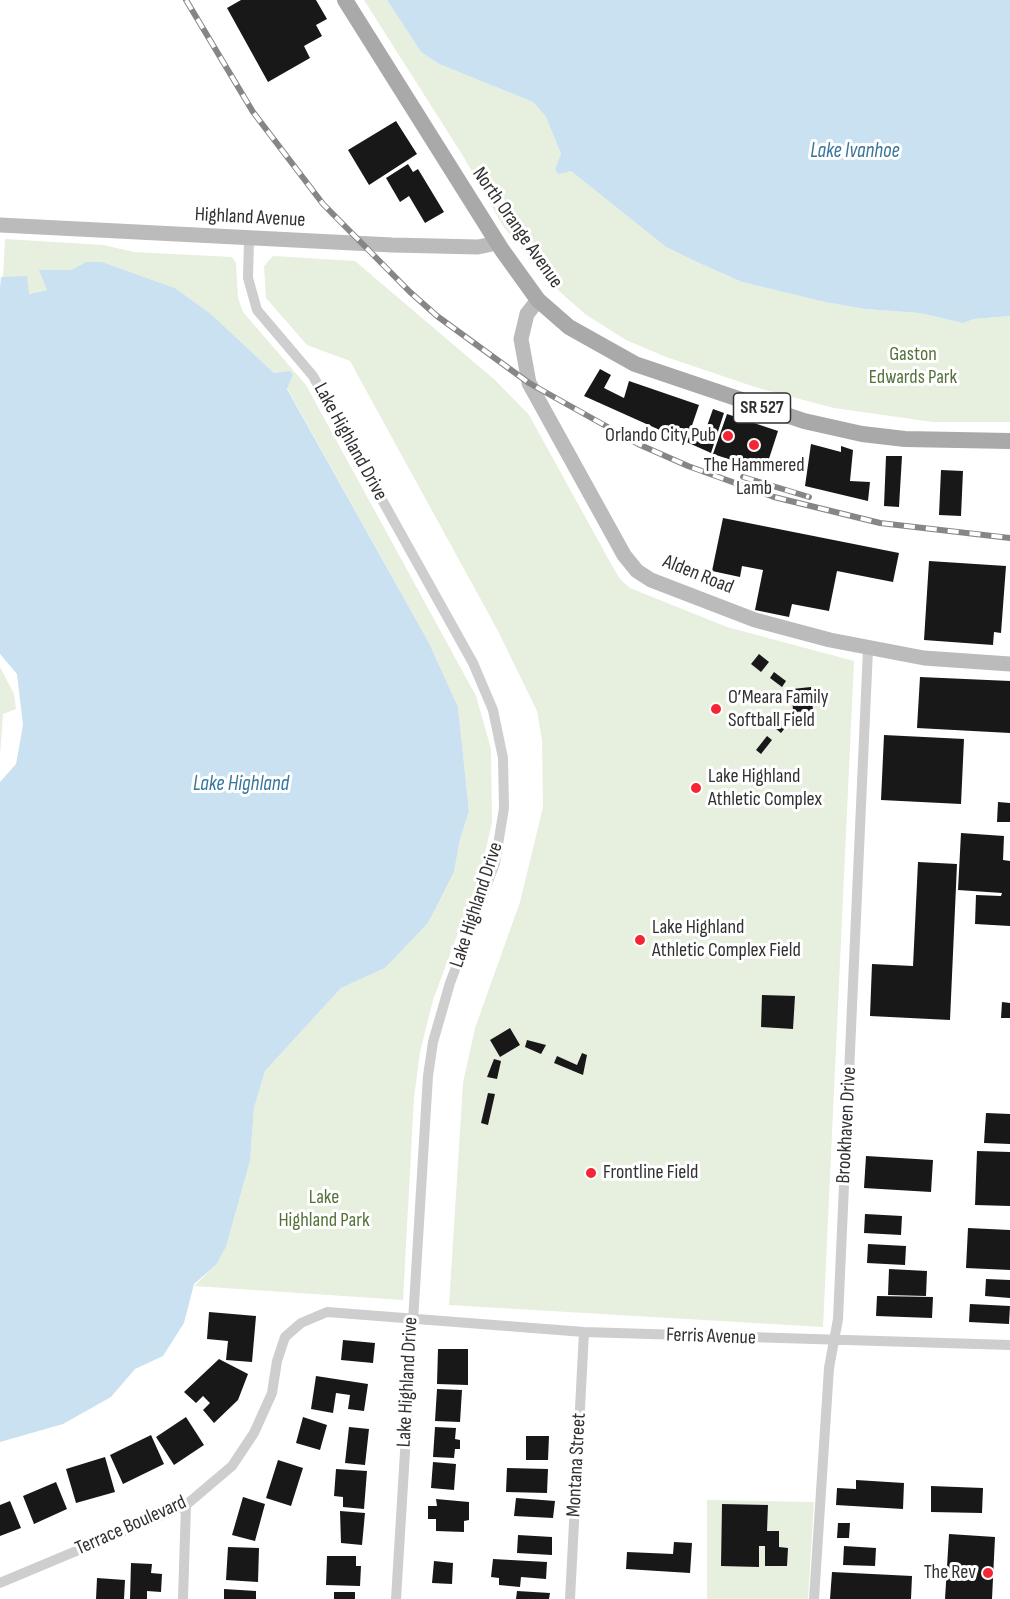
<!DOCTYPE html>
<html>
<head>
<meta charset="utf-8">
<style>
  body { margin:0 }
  canvas { display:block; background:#fff }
</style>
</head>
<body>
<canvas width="1010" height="1599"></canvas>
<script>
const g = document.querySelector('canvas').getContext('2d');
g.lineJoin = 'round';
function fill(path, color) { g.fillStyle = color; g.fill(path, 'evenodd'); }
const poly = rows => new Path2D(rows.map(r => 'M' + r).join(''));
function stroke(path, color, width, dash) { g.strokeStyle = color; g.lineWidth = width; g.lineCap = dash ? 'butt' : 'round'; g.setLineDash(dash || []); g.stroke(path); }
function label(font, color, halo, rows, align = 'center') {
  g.font = font + ' "Sofia Sans Condensed",sans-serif'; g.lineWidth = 6; g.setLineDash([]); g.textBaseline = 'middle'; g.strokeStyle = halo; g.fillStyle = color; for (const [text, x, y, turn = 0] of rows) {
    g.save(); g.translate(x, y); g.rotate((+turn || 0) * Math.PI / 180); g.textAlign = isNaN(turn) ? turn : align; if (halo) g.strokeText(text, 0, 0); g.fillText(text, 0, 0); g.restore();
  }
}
const green = poly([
  [364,0,387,0,421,52,439,64,533,102,546,117,561,154,555,169,558,173,571,171,666,247,699,263,742,282,825,302,865,309,920,313,963,323,974,319,1010,316,1010,422,933,422,834,408,758,388,666,357,626,340,585,314,550,283,503,226,463,156],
  [5,239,103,245,134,252,232,257,236,263,238,298,243,312,306,385,476,696,491,749,492,823,480,874,433,1000,420,1052,414,1097,403,1300,194,1286,216,1265,226,1247,250,1161,254,1108,265,1071,341,988,385,968,428,923,454,872,460,839,469,811,458,707,429,643,287,388,293,375,274,373,211,314,175,288,102,262,86,262,71,270,40,270,48,290,29,294,3,277],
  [273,256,355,261,495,380,529,415,610,562,620,579,630,588,727,627,854,661,823,1327,449,1305,463,1083,475,1028,520,902,543,807,542,740,537,711,498,631,350,361,307,345,266,298,264,266],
  [0,667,14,694,16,709,3,714,0,756],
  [707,1500,814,1502,808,1599,707,1599]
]);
const water = poly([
  [387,0,1010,0,1010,316,974,319,963,323,920,313,865,309,825,302,742,282,699,263,666,247,571,171,558,174,555,169,561,154,546,117,533,102,439,64,421,52],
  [86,262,102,262,175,288,211,314,274,373,290,371,293,375,287,389,429,643,458,707,469,811,460,839,454,872,428,923,385,968,341,988,265,1071,254,1108,250,1161,226,1247,216,1265,194,1284,184,1323,163,1356,135,1369,111,1397,63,1424,0,1442,0,782,16,764,23,725,17,674,0,654,0,288,1,277,27,276,29,294,47,290,39,270,71,270]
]);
const building = poly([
  [241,0,316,0,327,19,316,25,322,36,304,46,310,58,268,82,227,8],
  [396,121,417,154,369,185,348,150],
  [408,164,413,172,418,169,444,212,425,223,409,196,400,202,386,178],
  [600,369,611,375,604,388,624,398,629,381,699,405,688,437,701,443,713,409,724,413,711,453,584,396],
  [727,414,778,431,765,471,713,454],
  [811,444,841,452,841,446,853,450,850,481,870,482,868,501,805,486],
  [886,456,902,456,899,507,884,506],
  [941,470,963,471,961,516,939,515],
  [723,518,899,553,893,582,837,571,829,611,792,604,789,617,755,610,763,570,742,566,740,577,712,571],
  [929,561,1006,566,1001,633,994,632,993,645,924,640],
  [759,654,769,662,761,672,751,664],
  [774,672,786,681,782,687,770,678],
  [920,677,1010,681,1010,733,917,728],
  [811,687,813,711,793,712,792,689],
  [786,715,792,719,781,733,775,728],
  [884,735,964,739,961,804,881,800],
  [767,736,772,740,761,754,756,750],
  [998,802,1010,803,1010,822,997,822],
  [961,833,1004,836,1003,860,1010,861,1010,926,975,924,976,895,1001,896,1002,893,958,890],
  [918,862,957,864,950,1020,870,1016,872,964,913,966],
  [762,995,795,996,793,1029,761,1027],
  [1002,1002,1010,1003,1010,1018,1001,1018],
  [510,1028,520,1045,500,1057,490,1040],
  [527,1040,546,1045,541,1054,525,1047],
  [582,1053,587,1055,583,1075,554,1063,557,1056,577,1065],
  [494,1059,501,1061,497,1079,487,1077],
  [488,1093,495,1094,488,1125,481,1123],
  [986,1113,1010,1114,1010,1144,984,1143],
  [977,1151,1010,1152,1010,1206,975,1205],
  [866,1156,933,1160,931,1192,864,1188],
  [865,1214,902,1216,901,1235,864,1233],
  [968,1228,1010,1230,1010,1270,966,1268],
  [868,1244,906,1246,905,1265,867,1263],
  [889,1269,927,1271,926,1296,888,1295],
  [986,1279,1010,1280,1010,1298,985,1296],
  [877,1296,933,1297,932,1318,876,1316],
  [970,1304,1010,1306,1009,1324,969,1322],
  [209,1312,256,1316,252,1362,226,1360,228,1341,207,1339],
  [343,1340,375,1343,373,1363,341,1360],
  [438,1349,468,1349,468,1385,437,1384],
  [219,1359,248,1374,238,1400,214,1423,203,1410,210,1403,203,1396,196,1403,184,1392],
  [316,1376,368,1384,364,1411,348,1409,350,1395,336,1393,333,1413,311,1409],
  [437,1389,462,1390,460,1422,435,1421],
  [186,1417,204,1445,174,1465,156,1437],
  [303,1417,327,1425,320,1450,296,1443],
  [349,1427,369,1429,365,1465,345,1463],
  [435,1427,456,1428,455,1439,460,1440,460,1449,455,1449,454,1458,433,1457],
  [151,1435,164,1464,123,1484,110,1455],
  [526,1436,549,1436,548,1460,526,1460],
  [105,1457,115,1492,76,1503,66,1469],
  [278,1460,303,1468,291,1506,266,1498],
  [433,1462,456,1464,454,1490,431,1488],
  [507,1468,548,1469,547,1493,506,1492],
  [336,1469,367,1471,364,1509,343,1507,343,1497,334,1496],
  [856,1480,904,1483,903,1509,836,1505,837,1488,856,1489],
  [56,1482,67,1509,34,1524,23,1496],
  [931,1486,983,1488,982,1513,931,1512],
  [243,1497,265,1504,255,1541,232,1535],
  [516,1498,555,1501,553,1518,514,1516],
  [436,1499,469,1502,469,1520,464,1521,464,1532,436,1531,436,1519,428,1519,428,1506,437,1506],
  [10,1501,21,1528,0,1536,0,1505],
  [722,1504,768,1505,767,1531,779,1531,779,1547,788,1548,787,1566,765,1566,765,1546,759,1546,759,1567,721,1566],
  [340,1511,365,1513,362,1545,341,1543],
  [838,1523,850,1523,849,1538,837,1538],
  [949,1534,995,1537,992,1599,945,1599],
  [518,1535,552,1537,552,1555,517,1553],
  [674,1542,692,1543,690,1573,626,1569,627,1552,673,1554],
  [844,1546,876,1548,875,1566,843,1565],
  [228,1547,259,1548,258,1582,226,1580],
  [327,1556,356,1556,356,1566,361,1566,360,1586,326,1585],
  [493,1559,547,1562,546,1579,521,1577,520,1587,499,1585,499,1578,491,1577],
  [434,1561,453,1563,452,1584,432,1583],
  [131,1563,152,1564,151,1573,162,1574,161,1592,147,1591,147,1599,130,1599],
  [832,1572,912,1576,911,1599,830,1599],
  [97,1578,125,1580,124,1599,96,1599],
  [224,1589,256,1591,256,1599,224,1599],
  [517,1591,550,1593,549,1599,516,1599],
  [334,1592,355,1592,355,1599,334,1599]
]);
const street = poly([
  [249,239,248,278,257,310,313,376,473,663,493,710,503,758,504,808,495,863,450,983,433,1042,428,1076,396,1599],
  [0,1583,186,1505,232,1466,254,1433,272,1393,277,1361,285,1337,301,1323,327,1312,584,1332,1010,1345],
  [183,1599,186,1505],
  [570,1599,584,1332],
  [814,1599,829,1368,838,1319,868,649]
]);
const secondary = poly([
  [0,225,392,245,478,247,497,243],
  [538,300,527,314,521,339,529,383,624,555,637,571,651,580,755,620,830,640,924,658,1010,664]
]);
const primary = poly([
  [345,0,502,250,538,300,569,327,635,364,804,421,862,434,905,439,1010,441]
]);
const rail = poly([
  [186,0,253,112,323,204,410,292,437,316,529,383,638,444,688,466,774,497,880,523,1010,538],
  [743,477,809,497]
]);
const markers = [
  [728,436,6,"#f62536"],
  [754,445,6,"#f62536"],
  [716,709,6,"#f62536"],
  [696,788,6,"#f62536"],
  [640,940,6,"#f62536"],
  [591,1173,6,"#f62536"],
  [988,1573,6,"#f62536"]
];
const shields = [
  [762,408,57]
];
const shieldNames = [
  ["SR 527",762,408]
];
const streetNames = [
  ["Highland Avenue",250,218,3],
  ["North Orange Avenue",517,228,55],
  ["Lake Highland Drive",350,442,61],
  ["Alden Road",698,575,22],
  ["Lake Highland Drive",477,905,-72],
  ["Brookhaven Drive",847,1125,-87],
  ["Ferris Avenue",711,1337,2],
  ["Lake Highland Drive",408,1382,-87],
  ["Montana Street",577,1465,-87],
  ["Terrace Boulevard",131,1526,-24]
];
const parkNames = [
  ["Gaston",913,355],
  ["Edwards Park",913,378],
  ["Lake",324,1198],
  ["Highland Park",324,1221]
];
const poiNames = [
  ["Orlando City Pub",716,436,"right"],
  ["The Hammered",754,466,"center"],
  ["Lamb",754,489,"center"],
  ["O’Meara Family",728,698],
  ["Softball Field",728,721],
  ["Lake Highland",708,777],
  ["Athletic Complex",708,800],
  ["Lake Highland",652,928],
  ["Athletic Complex Field",652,951],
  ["Frontline Field",603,1173],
  ["The Rev",976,1573,"right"]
];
const waterNames = [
  ["Lake Ivanhoe",855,152],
  ["Lake Highland",241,785]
];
fill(green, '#e7efde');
fill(water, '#c9e1f0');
fill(building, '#181818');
stroke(street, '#cecece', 10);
stroke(secondary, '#bbb', 15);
stroke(primary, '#a9a9a9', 16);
stroke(rail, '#868686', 6);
stroke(rail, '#fff', 4, [11]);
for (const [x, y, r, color] of markers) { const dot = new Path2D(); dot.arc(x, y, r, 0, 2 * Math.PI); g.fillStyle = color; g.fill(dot); stroke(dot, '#fff', 2); }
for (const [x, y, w] of shields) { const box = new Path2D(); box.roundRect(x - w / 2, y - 15, w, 30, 4.5); g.fillStyle = '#fff'; g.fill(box); stroke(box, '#313131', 1.5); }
label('bold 18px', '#313131', null, shieldNames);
label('20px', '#313131', '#fff', streetNames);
label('20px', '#547239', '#fff', parkNames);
label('20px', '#313131', '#fff', poiNames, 'left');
label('italic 21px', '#36759c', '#fff', waterNames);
</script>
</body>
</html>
